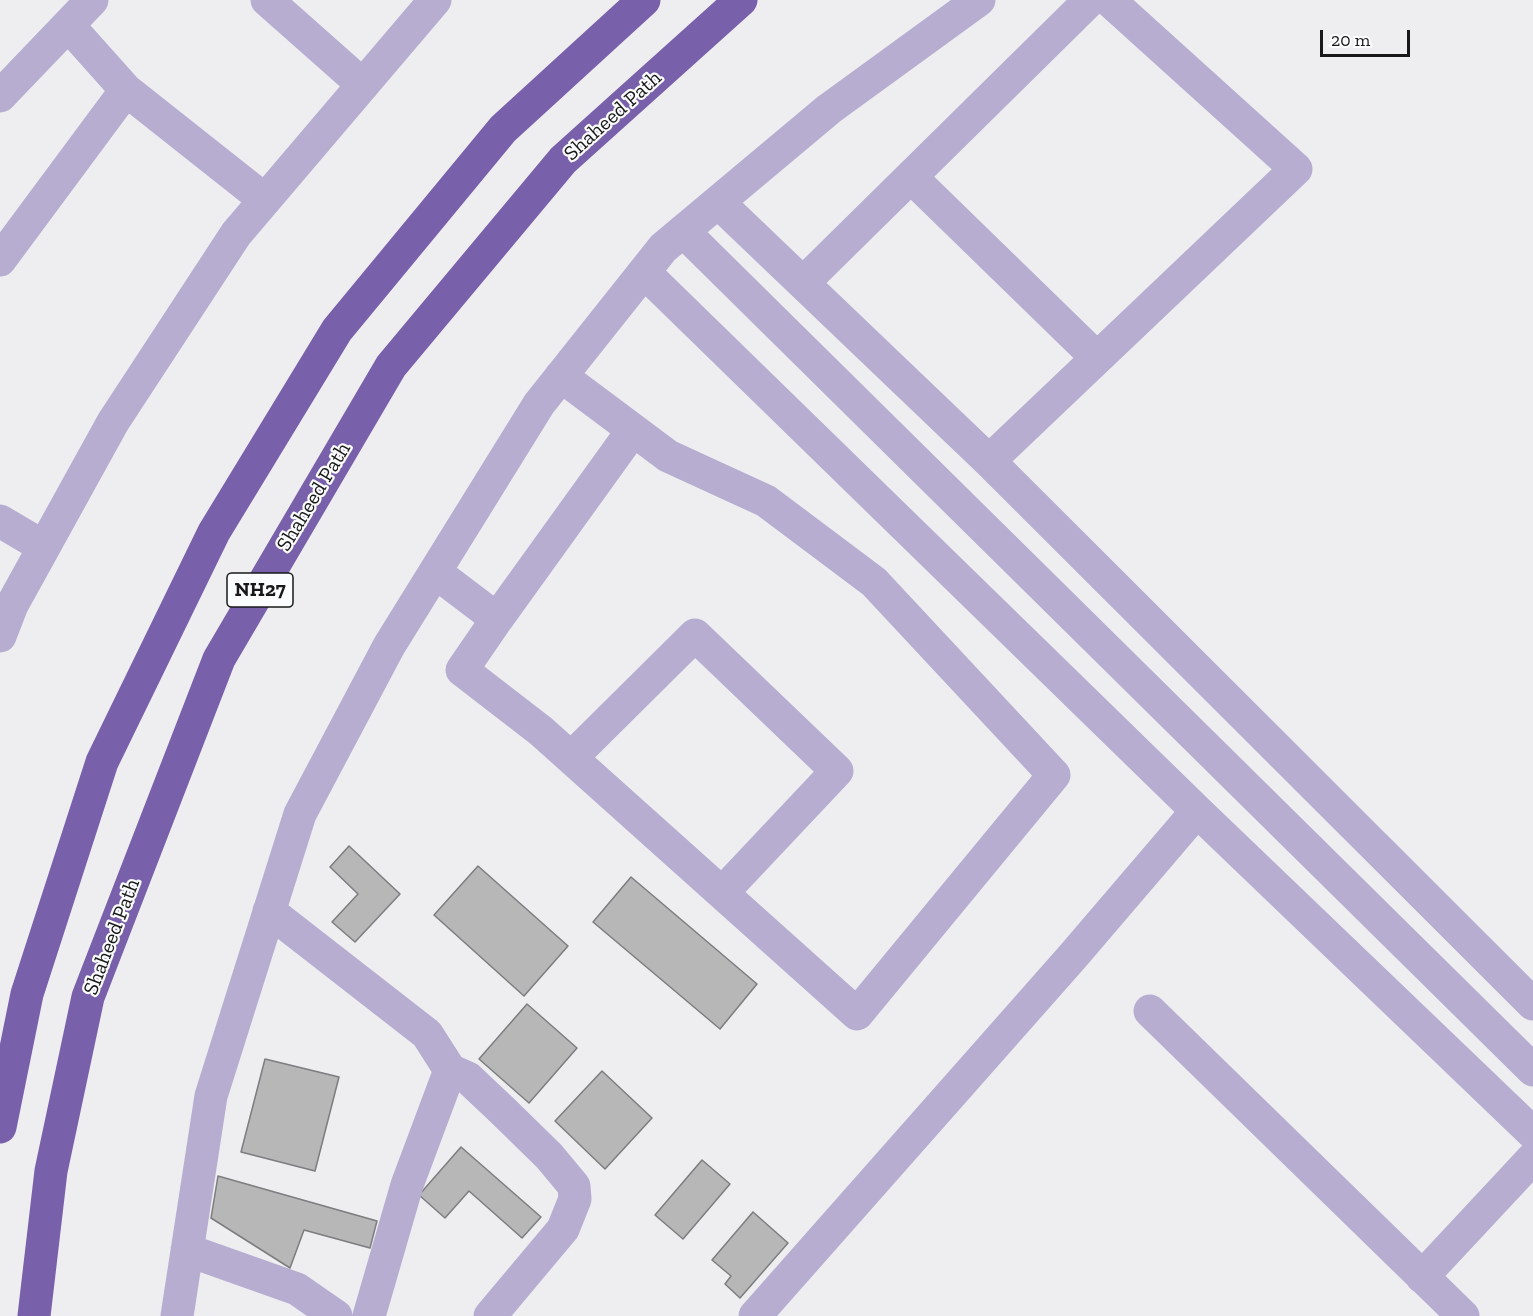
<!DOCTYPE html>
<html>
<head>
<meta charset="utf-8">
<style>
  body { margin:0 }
  #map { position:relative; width:1533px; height:1316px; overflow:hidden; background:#eeeef0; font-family:"Zilla Slab",serif }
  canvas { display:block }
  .scale { position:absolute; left:1320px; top:30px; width:90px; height:27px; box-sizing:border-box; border:3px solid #181818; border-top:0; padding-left:8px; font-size:18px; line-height:21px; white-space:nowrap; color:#181818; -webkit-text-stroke:4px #fbfcfd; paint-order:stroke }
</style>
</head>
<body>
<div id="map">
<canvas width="1533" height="1316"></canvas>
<div class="scale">20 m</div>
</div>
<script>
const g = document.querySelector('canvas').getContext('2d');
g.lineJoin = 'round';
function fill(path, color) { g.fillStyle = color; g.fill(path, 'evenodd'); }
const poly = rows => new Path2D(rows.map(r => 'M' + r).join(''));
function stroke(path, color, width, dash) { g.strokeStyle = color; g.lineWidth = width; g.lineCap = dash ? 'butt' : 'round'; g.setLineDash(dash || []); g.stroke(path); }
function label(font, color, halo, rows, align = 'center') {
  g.font = font + ' "Zilla Slab",serif'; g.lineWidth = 4.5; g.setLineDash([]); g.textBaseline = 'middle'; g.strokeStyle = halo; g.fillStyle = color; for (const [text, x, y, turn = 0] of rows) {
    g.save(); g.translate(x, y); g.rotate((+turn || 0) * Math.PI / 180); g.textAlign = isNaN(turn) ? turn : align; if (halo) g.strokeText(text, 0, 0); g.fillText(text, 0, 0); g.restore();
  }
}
const building = poly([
  [349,846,400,894,355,942,332,922,358,894,330,867,349,846],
  [478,866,568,946,524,996,434,915,478,866],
  [631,877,757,984,720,1029,593,922,631,877],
  [527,1004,577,1048,529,1103,479,1059,527,1004],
  [265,1059,339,1077,315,1171,241,1152,265,1059],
  [602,1071,652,1118,605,1169,555,1121,602,1071],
  [461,1147,541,1217,522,1238,469,1191,445,1218,419,1195,461,1147],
  [702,1160,730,1184,683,1239,655,1215,702,1160],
  [218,1176,377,1221,370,1248,304,1230,290,1268,211,1218,218,1176],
  [753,1212,788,1243,740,1298,725,1284,731,1276,712,1260,753,1212]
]);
const minor = poly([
  [267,0,363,85],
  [68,25,126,90,265,200],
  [0,96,92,0],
  [911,177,1097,358],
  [718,202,989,461,1533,1004],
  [683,231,1533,1070],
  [0,260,126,90],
  [644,272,1197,811,1533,1133],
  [803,283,1090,0],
  [989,461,1296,169,1109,0],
  [0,521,44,547],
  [435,572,497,619,462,670,541,731,857,1014,1054,775,874,582,766,501,668,456,561,376],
  [497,619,633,430],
  [0,636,12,605,113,422,236,234,435,0],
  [571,758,695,635,837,771,722,893],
  [269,911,427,1034,450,1070,468,1078,503,1111,549,1156,574,1186,575,1199,563,1229,490,1316],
  [1150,1011,1463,1316],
  [187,1250,297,1289,336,1316],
  [1422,1277,1533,1158],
  [177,1316,211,1096,300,814,389,646,539,404,663,248,829,109,979,0],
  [369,1316,407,1185,450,1070],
  [755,1316,1073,956,1197,811]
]);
const highway = poly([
  [0,1127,27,994,102,762,214,532,337,330,503,129,644,0],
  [34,1316,51,1171,88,997,219,659,391,366,563,160,741,0]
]);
const shields = [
  [260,590,66]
];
const shieldNames = [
  ["NH27",260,590]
];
const streetNames = [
  ["Shaheed Path",613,116,-42],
  ["Shaheed Path",314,497,-59],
  ["Shaheed Path",112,937,-69]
];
fill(building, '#b7b7b8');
stroke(building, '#7d7c7e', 1.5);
stroke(minor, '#b7add1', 33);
stroke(highway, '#7960aa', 33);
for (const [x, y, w] of shields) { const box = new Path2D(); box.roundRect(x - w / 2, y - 17, w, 34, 4.5); g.fillStyle = '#fbfcfd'; g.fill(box); stroke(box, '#181818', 1.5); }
label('bold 20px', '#181818', null, shieldNames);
label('21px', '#181818', '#fbfcfd', streetNames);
</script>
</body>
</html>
